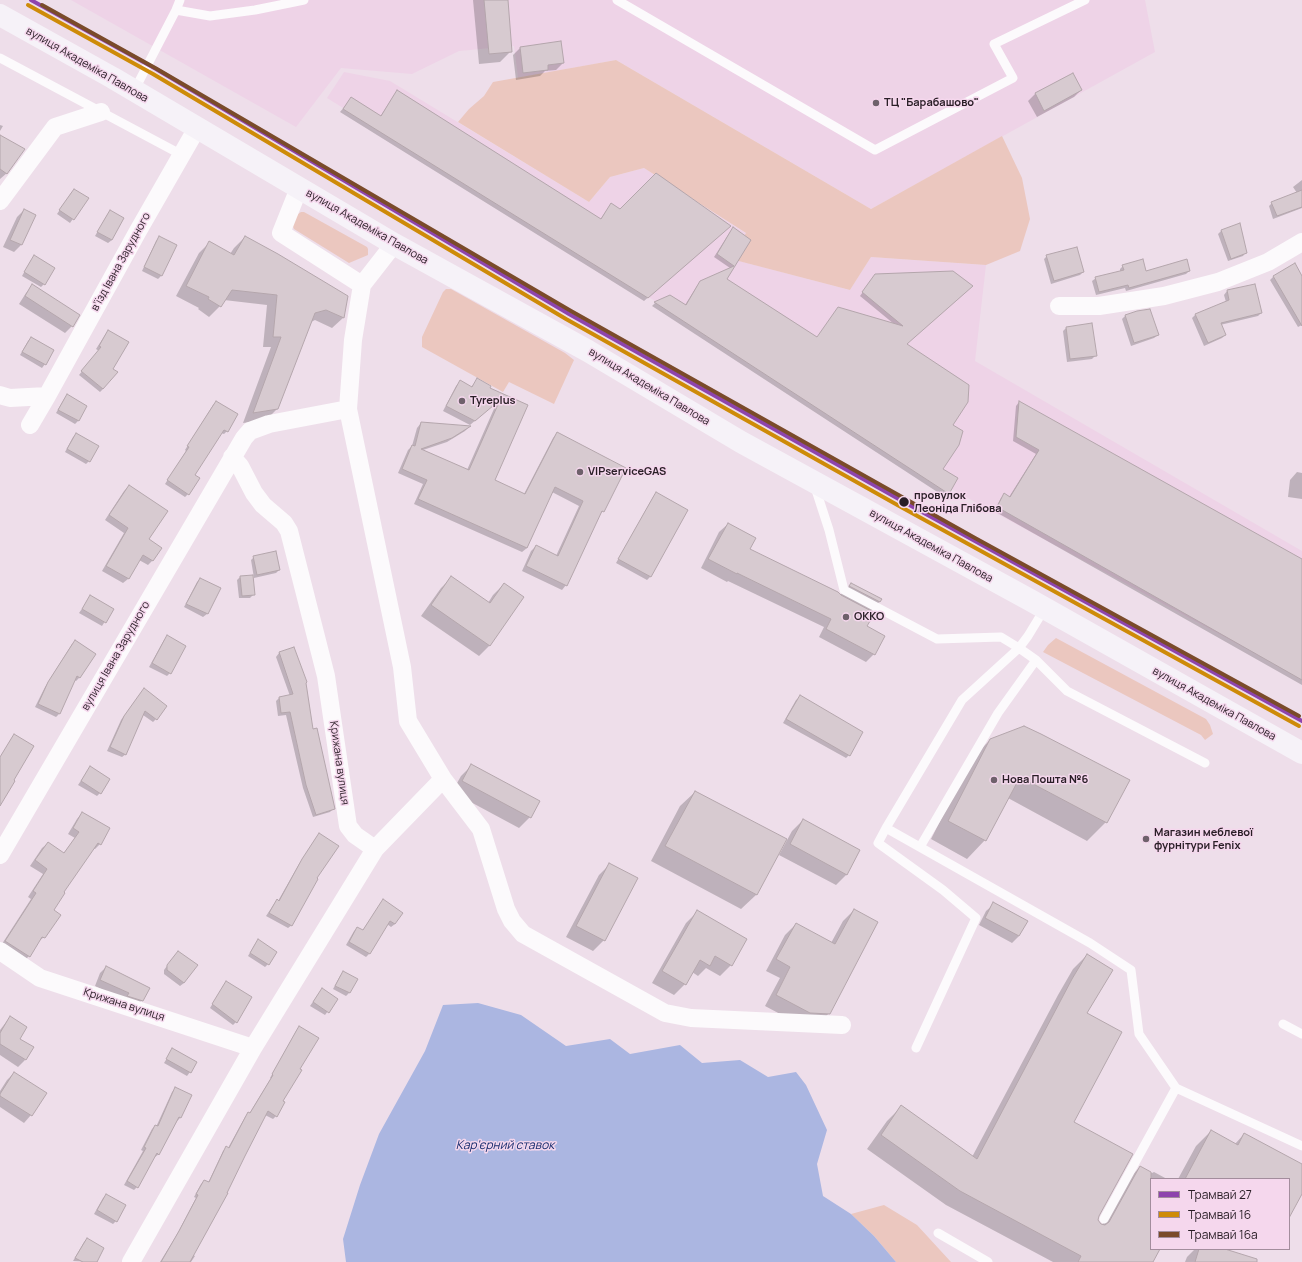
<!DOCTYPE html>
<html>
<head>
<meta charset="utf-8">
<style>
  body { margin:0 }
  #map { position:relative; width:1302px; height:1262px; overflow:hidden; background:#eedeea; font-family:Manrope,sans-serif }
  canvas { display:block }
  .legend { position:absolute; left:1150px; top:1178px; width:140px; height:72px; box-sizing:border-box; background:#f5d7ed; border:1px solid #a38d9d; margin:0; padding:5px 7px; list-style:none; font-size:12px; color:#291e26 }
  .legend li { display:flex; align-items:center; gap:8px; height:20px }
  .legend b { width:20px; border:1px solid #a38d9d }
</style>
</head>
<body>
<div id="map">
<canvas width="1302" height="1262"></canvas>
<ul class="legend">
<li><b style="height:5px;background:#8e44ad"></b>Трамвай 27</li>
<li><b style="height:5px;background:#ce8b08"></b>Трамвай 16</li>
<li><b style="height:5px;background:#7a4b2a"></b>Трамвай 16a</li>
</ul>
</div>
<script>
const g = document.querySelector('canvas').getContext('2d');
g.lineJoin = 'round';
function fill(path, color) { g.fillStyle = color; g.fill(path, 'evenodd'); }
const poly = rows => new Path2D(rows.map(r => 'M' + r).join(''));
function stroke(path, color, width, dash) { g.strokeStyle = color; g.lineWidth = width; g.lineCap = dash ? 'butt' : 'round'; g.setLineDash(dash || []); g.stroke(path); }
function label(font, color, halo, rows, align = 'center') {
  g.font = font + ' Manrope,sans-serif'; g.lineWidth = 3; g.setLineDash([]); g.textBaseline = 'middle'; g.strokeStyle = halo; g.fillStyle = color; for (const [text, x, y, turn = 0] of rows) {
    g.save(); g.translate(x, y); g.rotate((+turn || 0) * Math.PI / 180); g.textAlign = isNaN(turn) ? turn : align; if (halo) g.strokeText(text, 0, 0); g.fillText(text, 0, 0); g.restore();
  }
}
const built = poly([
  [71,0,1145,0,1155,52,871,209,616,60,518,78,514,46,459,51,412,74,341,68,296,127],
  [344,72,390,81,589,202,610,177,644,168,747,234,732,259,850,290,871,257,986,265,975,361,1302,551,1302,679,942,484,684,319,327,98]
]);
const green = poly([
  [616,60,871,209,1002,136,1022,178,1030,219,1020,251,986,265,871,257,850,290,731,259,746,233,644,168,610,177,589,202,458,122,469,109,484,96,493,82],
  [301,212,304,212,367,247,368,249,368,255,349,263,294,229,292,224,298,214],
  [446,289,451,289,565,353,574,360,554,404,509,382,503,392,422,347,422,337,443,292],
  [1056,638,1206,719,1210,725,1213,734,1205,740,1201,735,1043,652,1048,645],
  [884,1205,917,1225,951,1262,896,1262,874,1236,851,1214]
]);
const water = poly([
  [478,1003,521,1015,566,1046,610,1039,630,1054,680,1045,702,1063,740,1060,768,1077,796,1072,806,1085,827,1130,817,1164,823,1196,851,1214,874,1236,896,1262,346,1262,343,1239,360,1185,379,1134,425,1051,443,1005]
]);
const shadow = poly([
  [473,0,507,0,511,51,500,62,479,64],
  [520,48,563,63,556,70,545,71,540,76,516,80,513,55],
  [1072,74,1081,90,1074,97,1037,117,1028,101,1035,94],
  [394,95,600,220,611,204,620,210,727,229,644,301,340,112,351,99,380,117],
  [0,125,3,126,0,131],
  [0,136,7,173,0,179],
  [1302,180,1302,208,1273,219,1269,206,1272,203,1297,193,1293,187],
  [71,193,87,199,70,223,57,214],
  [24,210,34,215,21,245,14,252,3,247,17,217],
  [110,211,112,240,108,243,95,236,107,215],
  [1240,224,1246,252,1243,256,1228,261,1218,234,1221,231],
  [733,229,750,240,726,279,817,338,894,324,860,296,872,279,968,290,906,344,952,425,942,469,948,493,945,497,652,306,655,303,670,296,685,305,697,286,701,282,730,268,714,257,730,232],
  [160,237,176,246,161,276,158,279,142,271,156,241],
  [245,237,346,297,343,318,332,328,315,320,311,322,277,409,266,420,243,423,271,347,263,347,267,305,224,300,220,306,209,317,198,309,199,308,176,296,199,253,210,242,230,254,234,248],
  [1047,256,1083,272,1080,275,1051,284,1044,259],
  [31,260,44,284,41,287,22,276],
  [1294,265,1302,278,1302,325,1298,327,1270,280,1273,277],
  [1123,266,1146,272,1189,271,1186,274,1126,291,1125,288,1096,295,1092,281,1096,278,1120,272,1120,269],
  [1254,285,1261,313,1258,316,1220,325,1225,335,1222,338,1204,346,1192,318,1195,315,1226,302,1224,295,1227,291],
  [33,286,72,326,65,333,19,304,26,293],
  [1126,315,1158,335,1154,338,1131,346,1122,319],
  [1066,328,1096,355,1092,359,1067,362,1063,331],
  [108,331,112,369,103,389,100,392,79,375,99,351,96,349,105,335],
  [31,338,45,364,42,368,20,355,28,341],
  [477,380,489,388,527,405,493,480,524,494,553,438,557,433,603,511,599,515,566,585,562,590,522,571,531,551,536,546,556,556,579,506,552,492,527,548,522,552,414,504,423,484,398,473,408,450,412,446,417,428,421,423,469,427,465,431,447,442,423,450,467,470,497,402,470,425,443,411,456,386,460,382,471,387],
  [67,395,86,406,78,421,75,424,56,413,64,399],
  [216,402,227,431,224,434,221,433,194,475,188,494,185,497,165,484,186,451,185,450,213,405],
  [1019,402,1302,561,1302,685,994,511,1001,498,1005,495,1009,497,1036,454,1013,441,1016,406],
  [77,434,89,461,86,464,65,452,73,437],
  [1297,472,1302,473,1302,499,1288,497,1290,480],
  [129,486,147,540,160,548,152,561,148,565,139,560,128,579,123,583,102,571,124,533,105,520,124,491],
  [656,493,687,511,650,577,647,580,616,563,653,497],
  [728,524,749,550,840,595,851,584,881,600,870,612,866,627,874,654,866,662,819,637,824,627,728,581,727,582,701,568,719,532],
  [254,557,279,570,276,573,254,578,251,560],
  [240,577,254,594,250,598,239,598,237,580],
  [452,577,488,603,493,595,504,584,490,645,479,656,421,616,441,588],
  [200,579,220,589,207,614,203,617,184,607,197,582],
  [91,596,113,609,102,626,79,613],
  [167,637,170,673,167,676,149,667,164,640],
  [72,644,95,654,79,678,76,681,74,680,59,714,56,717,35,707,45,687],
  [294,648,305,683,312,730,334,808,330,812,313,817,303,788,286,715,278,716,276,701,279,698,290,696,276,657,279,653],
  [141,693,156,719,153,722,143,715,126,754,122,757,107,751,121,720],
  [800,697,849,755,846,758,783,723,796,700],
  [991,739,1106,822,1087,841,1008,798,985,840,967,859,931,839,972,758],
  [472,765,530,817,519,828,452,792,461,776],
  [90,767,100,793,97,796,78,785],
  [695,792,785,840,756,895,741,909,651,861,680,806],
  [82,813,100,844,95,849,93,849,63,892,52,911,44,937,38,942,29,956,24,961,0,947,31,899,28,897,43,874,30,866,42,848,48,843,63,854,75,838,68,834,77,819],
  [803,820,847,874,836,885,779,855,792,831],
  [319,834,316,878,292,925,288,928,266,916,274,904,277,901,278,901,299,864],
  [610,864,604,940,593,951,566,937,599,875],
  [383,901,395,924,391,927,387,924,369,954,366,957,346,945,354,931,357,928,362,931],
  [994,904,1019,936,1012,943,979,925,986,911],
  [854,910,829,1013,818,1025,799,1024,765,1006,780,978,766,971,785,935,796,924,831,943,843,921],
  [697,912,746,939,731,965,720,976,706,968,698,976,692,972,685,984,674,995,652,983,686,923],
  [255,944,268,964,265,967,248,956],
  [175,955,184,983,180,986,164,974,164,970],
  [1087,955,1086,1014,1072,1123,1097,1220,1102,1225,1126,1181,1140,1167,1152,1173,1154,1172,1167,1179,1151,1179,1151,1249,1159,1249,1152,1262,1053,1262,946,1205,867,1149,887,1121,902,1106,972,1157,1058,995,1073,969],
  [106,967,142,1000,136,1006,95,986,100,973],
  [343,972,356,979,349,993,346,996,333,989,340,976],
  [226,982,236,1022,233,1025,210,1008,223,986],
  [319,993,337,999,325,1015,310,1006],
  [10,1017,25,1060,18,1067,0,1055,0,1030],
  [299,1028,299,1069,282,1101,276,1116,273,1119,265,1115,193,1255,195,1256,191,1262,160,1262,176,1236,196,1198,194,1197,201,1184,205,1181,208,1183,223,1151,226,1148,228,1148,245,1117,248,1113,249,1114,271,1078,270,1078,296,1031],
  [172,1050,190,1072,187,1076,164,1063],
  [14,1073,31,1115,24,1123,0,1107,0,1091,7,1080],
  [175,1089,190,1095,180,1118,177,1121,159,1154,155,1157,154,1157,137,1187,134,1190,124,1185,143,1151,141,1150,152,1129,155,1126,156,1127,172,1092],
  [1211,1131,1235,1144,1244,1134,1302,1165,1302,1192,1289,1216,1289,1179,1178,1179,1196,1146],
  [107,1195,116,1221,113,1224,94,1214,103,1198],
  [87,1239,96,1262,73,1261,84,1242],
  [1195,1249,1222,1249,1257,1260,1257,1262,1185,1262,1187,1257]
]);
const building = poly([
  [484,0,508,0,512,52,489,54,484,0],
  [561,41,564,63,548,65,548,70,523,73,520,47,561,41],
  [1073,73,1082,90,1044,111,1035,93,1073,73],
  [397,90,601,219,611,203,620,209,656,173,731,226,648,298,343,109,351,97,381,116,397,90],
  [0,135,25,149,7,174,0,169,0,135],
  [74,189,89,198,74,220,59,210,74,189],
  [1302,190,1302,207,1277,216,1271,202,1302,190],
  [24,209,36,215,22,245,10,240,24,209],
  [110,210,124,218,112,240,97,232,110,210],
  [1240,223,1247,253,1231,259,1221,230,1240,223],
  [733,227,751,240,727,279,817,337,838,307,903,326,862,292,875,274,953,271,973,286,907,344,969,385,968,402,953,425,963,431,959,445,943,469,958,478,949,494,654,302,670,295,686,305,700,281,734,266,717,254,733,227],
  [159,236,177,245,162,276,144,267,159,236],
  [245,236,278,254,348,296,344,318,326,310,315,313,278,409,253,413,281,337,273,337,277,295,232,290,221,307,208,299,209,297,186,286,209,241,234,255,245,236],
  [1077,247,1084,272,1054,281,1046,255,1077,247],
  [34,255,55,268,45,285,24,272,34,255],
  [1143,259,1146,271,1187,259,1190,271,1129,288,1128,285,1099,292,1095,277,1124,270,1122,265,1143,259],
  [1295,263,1302,276,1302,326,1273,276,1295,263],
  [32,284,80,315,73,327,25,296,32,284],
  [1255,284,1262,313,1221,323,1226,335,1208,343,1195,314,1229,300,1227,290,1255,284],
  [1150,309,1159,335,1134,343,1125,315,1137,311,1150,309],
  [1092,323,1097,356,1070,359,1066,327,1092,323],
  [108,330,129,342,113,369,118,372,103,389,81,371,101,347,99,346,108,330],
  [31,337,54,350,46,365,22,352,31,337],
  [477,378,491,386,490,388,528,405,495,480,525,494,557,432,626,468,604,512,602,511,567,586,526,566,536,545,558,556,583,501,555,487,527,548,418,499,427,480,402,469,412,445,415,446,421,422,471,426,452,438,421,449,469,470,500,400,475,421,446,406,460,380,472,387,477,378],
  [67,394,87,406,79,421,58,410,67,394],
  [216,401,238,414,228,432,224,430,195,475,200,478,189,495,167,480,189,447,187,446,216,401],
  [1019,401,1302,559,1302,680,997,507,1004,493,1010,497,1039,450,1016,437,1019,401],
  [76,433,99,446,90,462,67,449,76,433],
  [129,485,168,511,149,539,162,548,153,561,143,555,129,579,106,566,128,528,109,515,129,485],
  [656,492,688,510,651,577,618,559,656,492],
  [728,523,756,538,750,549,838,592,841,595,875,613,867,626,885,636,875,655,826,629,831,619,737,573,737,574,708,559,728,523],
  [276,551,280,570,257,575,253,556,276,551],
  [253,575,255,595,242,596,240,576,253,575],
  [451,576,490,603,504,583,524,597,490,646,431,605,451,576],
  [200,578,221,588,208,614,186,604,200,578],
  [851,583,882,599,880,602,849,586,851,583],
  [90,595,114,609,106,623,82,609,90,595],
  [167,635,186,646,171,674,152,663,167,635],
  [75,640,96,654,80,678,77,676,60,714,38,704,48,682,75,640],
  [294,647,307,682,306,683,313,729,317,728,335,809,316,815,306,785,290,712,281,713,279,697,293,694,279,652,294,647],
  [144,688,167,706,157,720,145,711,126,755,110,747,124,716,144,688],
  [800,695,863,732,850,756,786,719,800,695],
  [1024,726,1041,734,1130,780,1107,823,1020,777,986,841,948,821,990,739,1024,726],
  [14,734,34,746,14,780,15,781,0,806,0,757,14,734],
  [471,764,540,801,531,818,462,781,471,764],
  [90,766,110,779,101,794,81,781,90,766],
  [695,791,787,839,757,895,665,846,695,791],
  [82,812,110,828,101,845,98,843,64,892,65,893,54,910,61,915,45,938,42,937,30,957,5,941,36,893,33,891,47,869,35,860,48,842,64,853,79,832,73,828,82,812],
  [803,819,860,850,847,875,790,844,803,819],
  [319,833,339,846,317,878,318,879,292,926,269,913,277,899,279,901,302,859,319,833],
  [609,863,638,878,605,941,576,926,609,863],
  [383,899,403,913,395,924,390,921,370,954,349,942,357,927,363,930,383,899],
  [993,902,1028,921,1019,936,985,918,993,902],
  [854,909,878,922,830,1014,810,1013,776,995,790,967,776,959,796,923,835,944,854,909],
  [697,910,747,939,732,966,715,956,710,966,700,960,686,985,662,971,697,910],
  [258,939,277,952,269,965,250,953,258,939],
  [178,951,198,965,184,983,167,970,167,965,178,951],
  [1087,954,1113,970,1087,1013,1122,1032,1074,1122,1133,1154,1099,1216,1098,1220,1101,1224,1105,1225,1109,1222,1140,1166,1151,1172,1151,1249,1160,1249,1153,1262,1078,1262,1081,1256,960,1191,881,1135,901,1105,977,1159,1072,979,1087,954],
  [106,966,150,988,143,1001,127,996,129,993,100,980,106,966],
  [343,971,358,979,350,993,335,986,343,971],
  [226,981,252,997,237,1023,212,1004,226,981],
  [322,988,338,999,329,1013,313,1002,322,988],
  [10,1016,27,1027,20,1039,34,1047,26,1060,0,1044,0,1033,10,1016],
  [299,1026,319,1038,300,1069,302,1070,283,1101,285,1102,277,1117,268,1111,245,1156,227,1193,228,1193,190,1262,161,1262,179,1231,198,1195,196,1194,204,1180,209,1182,226,1146,229,1148,248,1112,250,1113,273,1075,272,1074,299,1026],
  [172,1048,197,1062,191,1073,166,1059,172,1048],
  [14,1072,47,1093,32,1116,0,1096,0,1094,14,1072],
  [175,1087,192,1095,181,1118,179,1117,159,1155,157,1153,138,1188,127,1181,146,1148,144,1147,155,1125,158,1126,175,1087],
  [1211,1130,1238,1145,1244,1133,1302,1164,1302,1194,1289,1218,1289,1179,1185,1179,1211,1130],
  [106,1194,126,1205,117,1222,97,1210,106,1194],
  [87,1238,104,1248,97,1262,83,1262,75,1258,87,1238],
  [1199,1249,1225,1249,1257,1259,1257,1262,1195,1262,1199,1249]
]);
const lane = poly([
  [617,0,875,150,1013,78,994,44,1085,0],
  [176,10,210,16,255,10,304,0],
  [0,58,182,155],
  [134,91,176,10,180,0],
  [815,487,829,530,844,590,937,639,1001,637,1019,648,1036,660,1067,691,1205,763],
  [1045,608,1028,636,1019,648,962,700,886,828,1090,943,1131,970,1139,1034,1176,1088,1302,1146],
  [886,828,878,843,943,890,976,918,916,1048],
  [920,847,998,713,1036,660],
  [1283,1024,1302,1034],
  [1104,1219,1176,1088],
  [938,1233,988,1262]
]);
const street = poly([
  [299,188,281,233,362,285],
  [0,201,55,127,101,112],
  [394,244,362,285,353,340,348,409,402,667,408,721,443,779,481,829,506,909,512,921,523,934,665,1013,691,1018,842,1025],
  [1059,306,1099,306,1164,296,1218,282,1268,262,1302,242],
  [0,395,10,398,47,396],
  [30,425,47,396,138,231,197,128],
  [375,849,443,779],
  [0,855,244,438,250,431,269,424,348,409],
  [0,951,40,978,253,1048],
  [131,1262,253,1048,375,849,355,835,348,826,326,676,289,531,284,523,263,505,254,493,240,466,232,457]
]);
const primary = poly([
  [0,15,113,78,394,244,588,351,741,442,1030,600,1302,753]
]);
const tram1 = poly([
  [31,0,156,69,569,314,904,502,1302,721]
]);
const tram2 = poly([
  [28,5,153,74,566,319,901,507,1299,726]
]);
const tram3 = poly([
  [42,5,157,69,571,311,975,538,1299,716]
]);
const markers = [
  [876,103,4,"#6e616b"],
  [462,401,4,"#6e616b"],
  [580,472,4,"#6e616b"],
  [904,502,5.5,"#291e26"],
  [846,617,4,"#6e616b"],
  [994,780,4,"#6e616b"],
  [1146,839,4,"#6e616b"]
];
const streetNames = [
  ["вулиця Академіка Павлова",87,65,30],
  ["вулиця Академіка Павлова",367,227,30],
  ["в’їзд Івана Зарудного",121,262,-61],
  ["вулиця Академіка Павлова",649,387,31],
  ["вулиця Академіка Павлова",931,546,29],
  ["вулиця Івана Зарудного",116,656,-60],
  ["вулиця Академіка Павлова",1214,704,29],
  ["Крижана вулиця",339,763,82],
  ["Крижана вулиця",124,1005,18]
];
const poiNames = [
  ["ТЦ \"Барабашово\"",884,103],
  ["Tyreplus",470,401],
  ["VIPserviceGAS",588,472],
  ["ОККО",854,617],
  ["Нова Пошта №6",1002,780],
  ["Магазин меблевої",1154,833],
  ["фурнітури Fenix",1154,846]
];
const stopNames = [
  ["провулок",914,496],
  ["Леоніда Глібова",914,509]
];
const waterNames = [
  ["Кар'єрний ставок",505,1146]
];
fill(built, '#eed3e7');
fill(green, '#ebc7bf');
fill(water, '#abb6e1');
fill(shadow, '#0003');
fill(building, '#d7cad0');
stroke(building, '#b4a6ac', 1);
stroke(lane, '#fcfafc', 9);
stroke(street, '#fcfafc', 18);
stroke(primary, '#f6f2f8', 22);
stroke(tram1, '#8e44ad', 4);
stroke(tram2, '#ce8b08', 4);
stroke(tram3, '#7a4b2a', 4);
for (const [x, y, r, color] of markers) { const dot = new Path2D(); dot.arc(x, y, r, 0, 2 * Math.PI); g.fillStyle = color; g.fill(dot); stroke(dot, '#f5d7ed', 1.5); }
label('11px', '#291e26', '#f5d7ed', streetNames);
label('bold 11px', '#291e26', '#f5d7ed', poiNames, 'left');
label('bold 11px', '#291e26', '#f5d7ed', stopNames, 'left');
label('italic 12px', '#192e6f', '#f5d7ed', waterNames);
</script>
</body>
</html>
